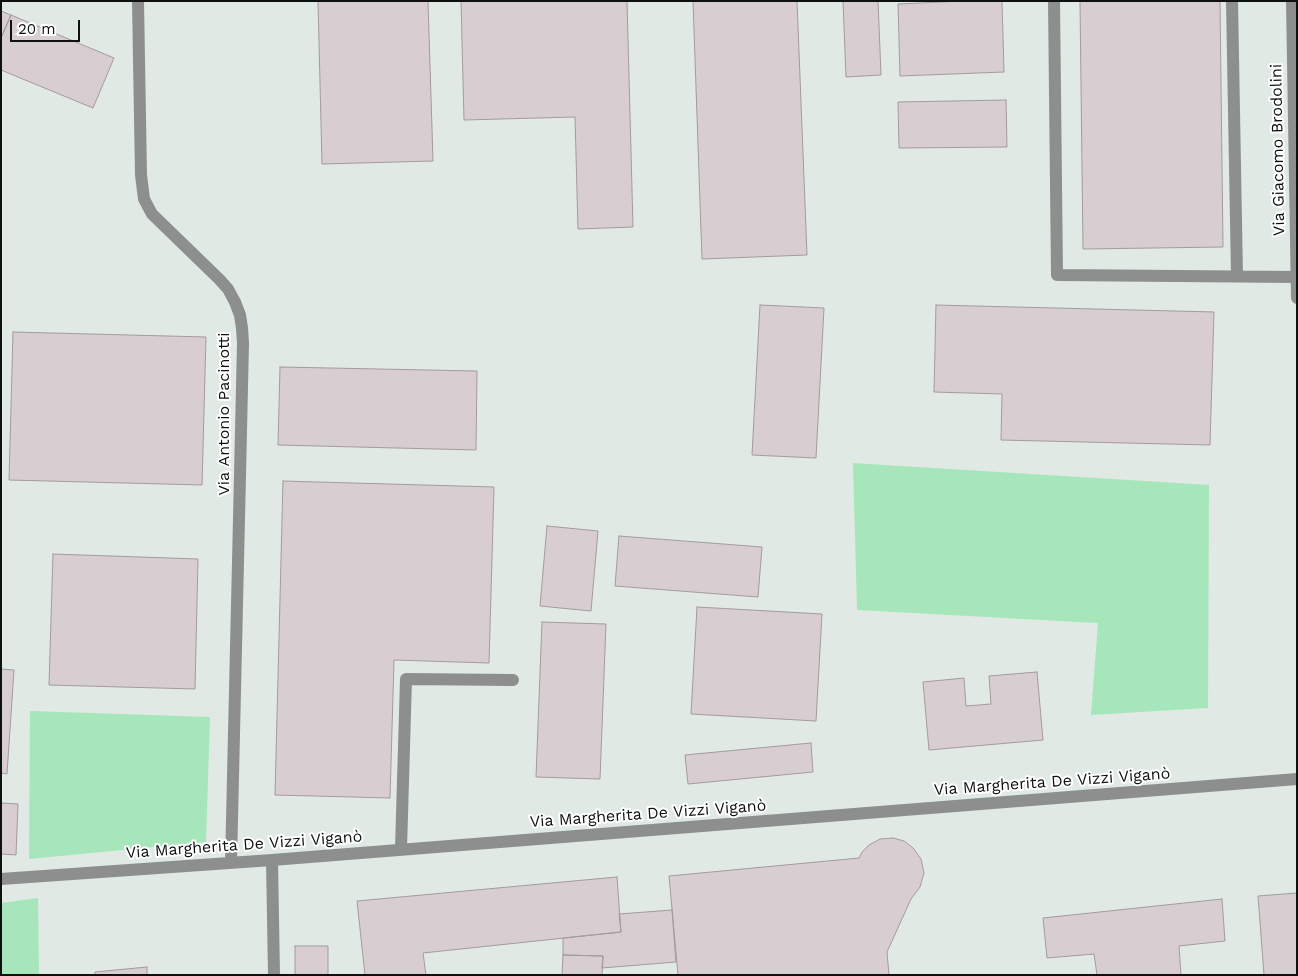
<!DOCTYPE html>
<html>
<head>
<meta charset="utf-8">
<style>
  body { margin:0 }
  #map { position:relative; width:1298px; height:976px; overflow:hidden; background:#e0e9e3; font-family:"Work Sans",sans-serif }
  canvas { display:block }
  .frame { position:absolute; inset:0; border:2px solid #0e110f; pointer-events:none }
  .scale { position:absolute; left:10px; top:20px; width:70px; height:22px; box-sizing:border-box; border:2px solid #0e110f; border-top:0; padding-left:6px; font-size:15px; line-height:18px; white-space:nowrap; color:#0e110f; -webkit-text-stroke:4px #fff; paint-order:stroke }
</style>
</head>
<body>
<div id="map">
<canvas width="1298" height="976"></canvas>
<div class="frame"></div>
<div class="scale">20 m</div>
</div>
<script>
const g = document.querySelector('canvas').getContext('2d');
g.lineJoin = 'round';
function fill(path, color) { g.fillStyle = color; g.fill(path, 'evenodd'); }
const poly = rows => new Path2D(rows.map(r => 'M' + r).join(''));
function stroke(path, color, width, dash) { g.strokeStyle = color; g.lineWidth = width; g.lineCap = dash ? 'butt' : 'round'; g.setLineDash(dash || []); g.stroke(path); }
function label(font, color, halo, rows, align = 'center') {
  g.font = font + ' "Work Sans",sans-serif'; g.lineWidth = 4; g.setLineDash([]); g.textBaseline = 'middle'; g.strokeStyle = halo; g.fillStyle = color; for (const [text, x, y, turn = 0] of rows) {
    g.save(); g.translate(x, y); g.rotate((+turn || 0) * Math.PI / 180); g.textAlign = isNaN(turn) ? turn : align; if (halo) g.strokeText(text, 0, 0); g.fillText(text, 0, 0); g.restore();
  }
}
const green = poly([
  [853,463,1209,485,1208,708,1091,715,1098,623,857,610],
  [30,711,210,717,206,842,29,859],
  [38,898,39,975,1,975,1,903]
]);
const building = poly([
  [318,1,428,1,433,161,322,164,318,1],
  [461,1,627,1,633,227,578,229,575,117,464,120,461,1],
  [693,1,797,1,807,255,702,259,693,1],
  [843,1,878,1,881,75,846,77,843,1],
  [963,1,1002,1,1004,72,900,76,898,4,963,1],
  [1080,1,1220,1,1223,247,1083,249,1080,1],
  [1,11,11,15,1,38,1,11],
  [11,15,114,58,93,108,1,70,1,38,11,15],
  [1006,100,1007,147,899,148,898,102,1006,100],
  [760,305,824,308,816,458,752,455,760,305],
  [936,305,1214,312,1210,445,1001,440,1002,394,934,392,936,305],
  [13,332,206,337,202,485,9,480,13,332],
  [280,367,477,371,476,450,278,445,280,367],
  [283,481,494,487,489,663,394,660,390,798,275,795,283,481],
  [547,526,598,531,591,611,540,606,547,526],
  [619,536,762,547,758,597,615,586,619,536],
  [53,554,198,559,195,689,49,685,53,554],
  [697,607,822,614,816,721,691,714,697,607],
  [542,622,606,624,600,779,536,777,542,622],
  [1,669,14,670,7,774,1,773,1,669],
  [1037,672,1043,740,929,750,923,682,964,678,966,706,991,704,989,676,1037,672],
  [811,743,813,772,688,784,685,755,811,743],
  [1,803,18,804,16,855,1,854,1,803],
  [893,838,904,841,913,848,921,859,924,873,920,887,911,899,887,952,889,975,678,975,669,876,859,858,862,852,869,845,880,839,893,838],
  [617,877,621,932,423,953,426,975,365,975,357,901,617,877],
  [1297,893,1297,975,1264,975,1258,896,1297,893],
  [1222,899,1225,941,1179,946,1181,975,1097,975,1094,954,1047,958,1043,918,1222,899],
  [672,910,676,962,602,968,603,956,563,955,563,938,621,932,619,914,672,910],
  [295,946,328,946,328,975,295,975,295,946],
  [563,955,603,956,602,975,562,975,563,955],
  [147,967,147,975,95,975,95,972,147,967]
]);
const minor = poly([
  [138,1,141,175,144,199,152,214,219,279,228,289,235,302,240,315,242,328,243,343,240,475,231,863],
  [1054,1,1057,275,1296,277],
  [1232,1,1237,276],
  [1292,1,1297,298],
  [401,849,406,679,513,680],
  [272,860,274,975],
  [1,879,272,860,1297,779]
]);
const streetNames = [
  ["Via Giacomo Brodolini",1278,150,-91],
  ["Via Antonio Pacinotti",224,414,-90],
  ["Via Margherita De Vizzi Viganò",1052,782,-4],
  ["Via Margherita De Vizzi Viganò",648,814,-4],
  ["Via Margherita De Vizzi Viganò",244,845,-4]
];
fill(green, '#a6e6ba');
fill(building, '#d8cdd1');
stroke(building, '#a49a9d', 1);
stroke(minor, '#8c8f8d', 12);
label('16px', '#0e110f', '#fff', streetNames);
</script>
</body>
</html>
